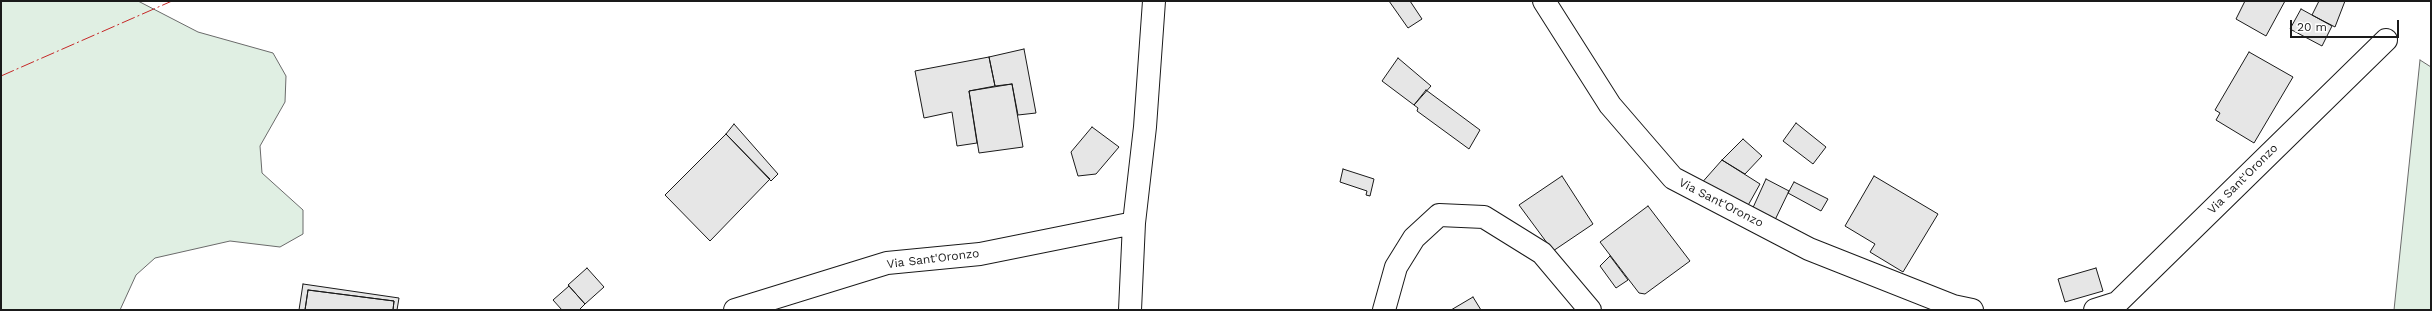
<!DOCTYPE html>
<html>
<head>
<meta charset="utf-8">
<style>
  body { margin:0 }
  #map { position:relative; width:2432px; height:311px; overflow:hidden; background:#fff; font-family:"Work Sans",sans-serif }
  canvas { display:block }
  .frame { position:absolute; inset:0; border:2px solid #1a1a1a; pointer-events:none }
  .scale { position:absolute; left:2290px; top:20px; width:109px; height:18px; box-sizing:border-box; border:2px solid #1a1a1a; border-top:0; padding-left:5px; font-size:12px; line-height:14px; white-space:nowrap; color:#1a1a1a; -webkit-text-stroke:3px #fff; paint-order:stroke }
</style>
</head>
<body>
<div id="map">
<canvas width="2432" height="311"></canvas>
<div class="frame"></div>
<div class="scale">20 m</div>
</div>
<script>
const g = document.querySelector('canvas').getContext('2d');
g.lineJoin = 'round';
function fill(path, color) { g.fillStyle = color; g.fill(path, 'evenodd'); }
const poly = rows => new Path2D(rows.map(r => 'M' + r).join(''));
function stroke(path, color, width, dash) { g.strokeStyle = color; g.lineWidth = width; g.lineCap = dash ? 'butt' : 'round'; g.setLineDash(dash || []); g.stroke(path); }
function label(font, color, halo, rows, align = 'center') {
  g.font = font + ' "Work Sans",sans-serif'; g.lineWidth = 3; g.setLineDash([]); g.textBaseline = 'middle'; g.strokeStyle = halo; g.fillStyle = color; for (const [text, x, y, turn = 0] of rows) {
    g.save(); g.translate(x, y); g.rotate((+turn || 0) * Math.PI / 180); g.textAlign = isNaN(turn) ? turn : align; if (halo) g.strokeText(text, 0, 0); g.fillText(text, 0, 0); g.restore();
  }
}
const green = poly([
  [1,1,138,1,198,32,273,53,286,76,285,102,260,146,262,173,303,210,303,234,280,247,230,241,155,258,136,275,120,310,1,310,1,1],
  [2420,60,2431,67,2431,310,2394,310,2420,60]
]);
const building = poly([
  [1389,1,1410,1,1422,19,1408,28,1389,1],
  [2245,1,2285,1,2266,36,2236,19,2245,1],
  [2319,1,2345,1,2335,27,2312,15,2319,1],
  [2301,9,2332,26,2322,46,2290,29,2301,9],
  [1024,49,1036,113,1018,115,1012,84,995,86,989,57,1024,49],
  [2249,52,2293,77,2254,143,2216,120,2220,113,2215,110,2249,52],
  [989,57,995,86,969,91,977,143,957,146,952,112,924,118,915,71,989,57],
  [1398,58,1431,86,1414,105,1382,81,1398,58],
  [1012,84,1023,147,979,153,969,91,1012,84],
  [1426,90,1480,130,1469,149,1417,111,1418,108,1414,105,1426,90],
  [1796,123,1826,147,1813,164,1783,141,1796,123],
  [734,124,778,174,771,181,726,134,734,124],
  [1092,127,1119,147,1096,174,1078,176,1071,152,1092,127],
  [726,134,770,179,710,241,665,195,726,134],
  [1743,139,1762,156,1745,174,1722,160,1743,139],
  [1722,160,1760,184,1746,209,1699,186,1722,160],
  [1343,169,1374,179,1370,196,1366,195,1367,191,1340,182,1343,169],
  [1562,176,1593,224,1553,251,1519,205,1562,176],
  [1874,176,1938,214,1903,272,1870,252,1875,244,1845,226,1874,176],
  [1766,179,1789,191,1774,222,1751,212,1766,179],
  [1794,182,1828,199,1821,211,1788,193,1794,182],
  [1648,206,1690,261,1645,294,1639,293,1600,242,1648,206],
  [1610,256,1628,280,1616,288,1600,266,1610,256],
  [587,268,604,287,585,304,568,285,587,268],
  [2096,268,2103,291,2065,302,2058,279,2096,268],
  [303,284,399,298,397,310,393,310,394,301,308,290,305,310,299,310,303,284],
  [569,286,585,304,579,310,562,310,553,300,569,286],
  [308,290,394,301,393,310,305,310,308,290],
  [1473,297,1481,310,1451,310,1473,297]
]);
const street = poly([
  [1544,1,1610,105,1673,178,1809,249,1953,306,1972,310],
  [735,310,887,263,980,254,1134,223],
  [1130,310,1134,223,1145,127,1154,1],
  [1384,310,1396,267,1414,238,1439,215,1484,217,1542,253,1590,310],
  [2095,310,2117,303,2386,40]
]);
const power = poly([
  [1,76,172,1]
]);
const streetNames = [
  ["Via Sant'Oronzo",2243,179,-45],
  ["Via Sant'Oronzo",1721,203,27],
  ["Via Sant'Oronzo",933,259,-7]
];
fill(green, '#e0efe3');
stroke(green, '#6a6a6a', 1);
fill(building, '#e6e6e6');
stroke(building, '#1a1a1a', 1);
stroke(street, '#1a1a1a', 24);
stroke(street, '#fff', 22);
stroke(power, '#c62828', 1, [14, 3, 2, 3]);
label('12px', '#1a1a1a', '#fff', streetNames);
</script>
</body>
</html>
